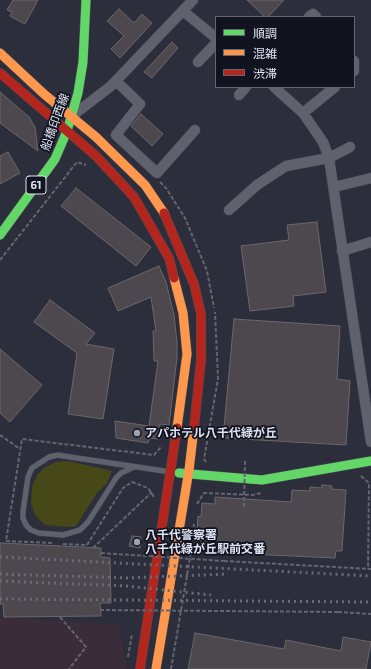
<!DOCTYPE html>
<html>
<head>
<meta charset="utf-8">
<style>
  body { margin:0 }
  #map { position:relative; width:371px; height:669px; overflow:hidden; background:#2c2e3c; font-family:"Exo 2","Noto Sans JP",sans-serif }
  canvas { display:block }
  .legend { position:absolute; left:215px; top:16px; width:140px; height:72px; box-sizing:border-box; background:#11131e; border:1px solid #636673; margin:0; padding:5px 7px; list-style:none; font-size:12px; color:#dfe2f2 }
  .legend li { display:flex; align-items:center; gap:8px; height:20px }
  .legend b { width:20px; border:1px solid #636673 }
</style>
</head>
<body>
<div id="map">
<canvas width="371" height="669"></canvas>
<ul class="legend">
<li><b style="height:5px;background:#63d668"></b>順調</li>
<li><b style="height:5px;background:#ff974d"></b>混雑</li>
<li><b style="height:5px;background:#b3261e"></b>渋滞</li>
</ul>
</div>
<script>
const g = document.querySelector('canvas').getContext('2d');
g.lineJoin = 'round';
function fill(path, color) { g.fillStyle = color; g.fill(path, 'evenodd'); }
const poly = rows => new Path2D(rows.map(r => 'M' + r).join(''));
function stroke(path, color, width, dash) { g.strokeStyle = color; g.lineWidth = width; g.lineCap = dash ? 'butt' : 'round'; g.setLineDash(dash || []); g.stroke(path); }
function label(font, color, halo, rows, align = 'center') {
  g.font = font + ' "Exo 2","Noto Sans JP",sans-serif'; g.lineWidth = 3.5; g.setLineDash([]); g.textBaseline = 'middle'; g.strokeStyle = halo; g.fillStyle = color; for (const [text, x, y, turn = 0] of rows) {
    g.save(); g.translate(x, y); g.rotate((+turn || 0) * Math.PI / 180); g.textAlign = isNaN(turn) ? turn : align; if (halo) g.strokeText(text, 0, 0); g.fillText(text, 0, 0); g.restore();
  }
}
const commercial = poly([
  [0,617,119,625,127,669,0,669]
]);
const green = poly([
  [68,461,112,471,107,483,97,493,76,526,69,527,45,525,35,515,31,504,32,487,37,475,45,467,56,462]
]);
const building = poly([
  [13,0,38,0,25,24,10,16,12,12,7,10,13,0],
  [247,0,284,0,268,17,265,17,247,0],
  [119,9,134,23,142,14,152,23,120,58,111,49,124,36,107,21,119,9],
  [172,42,178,48,152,78,144,72,172,42],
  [0,92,29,117,35,127,38,151,0,123,0,92],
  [141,114,163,134,152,146,131,126,141,114],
  [8,152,20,173,0,184,0,156,8,152],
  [76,188,151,247,136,266,61,206,76,188],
  [317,222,326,292,293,296,294,306,250,311,241,246,289,240,287,225,317,222],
  [159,266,166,282,174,315,177,342,177,358,169,425,160,424,158,439,150,438,148,443,116,438,115,421,149,426,158,361,154,361,153,331,156,331,151,297,118,311,108,288,159,266],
  [50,300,95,333,86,344,114,349,103,419,68,414,77,353,34,322,50,300],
  [234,319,340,326,337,379,350,381,346,445,223,438,234,319],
  [0,349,42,385,10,422,0,413,0,349],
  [322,485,332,486,331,489,346,490,342,551,336,551,335,558,206,552,206,546,196,546,198,516,201,517,202,503,215,504,215,497,291,502,292,490,310,491,310,487,322,488,322,485],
  [132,536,141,537,140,548,129,546,132,536],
  [0,543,101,548,101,557,110,558,111,603,100,603,101,616,4,617,3,604,0,604,0,543],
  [195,633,284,649,286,640,341,651,343,637,371,642,366,669,188,669,195,633]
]);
const path = poly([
  [160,182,166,188,185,218,207,271,214,308],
  [0,260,77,162,86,165],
  [0,435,20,449],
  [206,462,204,459,218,379,215,312],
  [361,476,369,483,368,569],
  [197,504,204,493,252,495,262,493],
  [52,543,6,541,22,439,154,455,162,446],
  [63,544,87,545,123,488,132,482,148,488,154,497],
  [93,548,152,492],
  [224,561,371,569],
  [338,612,371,614],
  [60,617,86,647,69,669],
  [128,657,132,634],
  [171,669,190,558,194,524]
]);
const lane = poly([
  [134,467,121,473,116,478,88,522,80,530,63,535,39,533,31,530,26,525,23,518,23,511,28,477,32,468,49,457,58,455,70,457,171,472]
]);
const street = poly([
  [183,11,216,38],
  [309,17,313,14,316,17],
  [354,61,354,71],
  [198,62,216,43],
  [116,81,140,104,116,135,157,173,195,130],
  [274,87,303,113,323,142,329,158,371,442],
  [239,95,246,87],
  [303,113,335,87],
  [72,116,111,86,193,0],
  [334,187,371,178],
  [229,210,257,185,286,166,329,158,350,147],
  [342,251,371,242]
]);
const fast = poly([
  [0,235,55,159,67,131,78,93,83,62,86,0],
  [179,473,262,480,371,461]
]);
const slow = poly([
  [0,53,44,94,96,137,145,185,164,213],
  [174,278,183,313,187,354,177,428],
  [156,669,189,470,194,428]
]);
const jam = poly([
  [0,73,96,156,134,197,169,258,174,278],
  [164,213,194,284,201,314,201,360,194,428],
  [140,669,177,428]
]);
const rail = poly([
  [0,557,371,576],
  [0,574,127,578,228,574],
  [0,581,126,586,211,595],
  [0,599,371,602]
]);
const pathBridge = poly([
  [244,507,245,461],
  [101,553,224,561],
  [100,610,338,612]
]);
const markers = [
  [137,433,4,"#a0a3b2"],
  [137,542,4,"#a0a3b2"]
];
const shields = [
  [36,185,20]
];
const shieldNames = [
  ["61",36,185]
];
const streetNames = [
  ["船橋印西線",55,122,-70]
];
const poiNames = [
  ["アパホテル八千代緑が丘",145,433],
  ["八千代警察署",145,535],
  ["八千代緑が丘駅前交番",145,549]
];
fill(commercial, '#3a2d39');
fill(green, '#474818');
fill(building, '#4d484d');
stroke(building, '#6c676b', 1);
stroke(lane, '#4a4c58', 6);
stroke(street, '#4a4c58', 11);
stroke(fast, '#4a4c58', 10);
stroke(slow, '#4a4c58', 10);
stroke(jam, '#4a4c58', 10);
stroke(path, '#63656f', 2, [4, 2]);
stroke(lane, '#5f616c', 5);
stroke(street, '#5f616c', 10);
stroke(fast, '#63d668', 9);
stroke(slow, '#ff974d', 9);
stroke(jam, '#b3261e', 9);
stroke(rail, '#696a74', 3, [2, 4]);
stroke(pathBridge, '#63656f', 2, [4, 2]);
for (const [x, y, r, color] of markers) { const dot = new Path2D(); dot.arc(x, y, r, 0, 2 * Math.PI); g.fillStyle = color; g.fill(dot); stroke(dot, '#11131e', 1.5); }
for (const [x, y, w] of shields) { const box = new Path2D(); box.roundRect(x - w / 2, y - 9, w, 18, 3); g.fillStyle = '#11131e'; g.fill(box); stroke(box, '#dfe2f2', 1); }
label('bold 11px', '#dfe2f2', null, shieldNames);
label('12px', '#dfe2f2', '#11131e', streetNames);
label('bold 12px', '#dfe2f2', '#11131e', poiNames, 'left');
</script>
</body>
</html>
